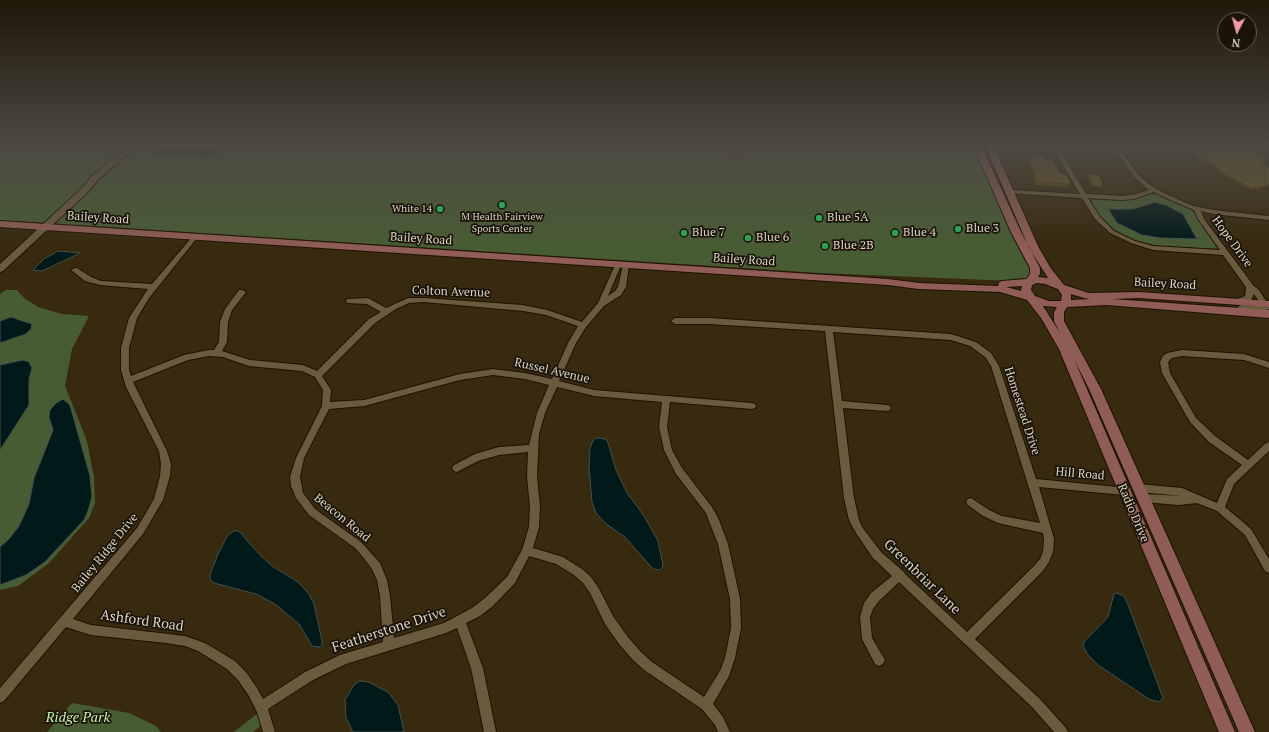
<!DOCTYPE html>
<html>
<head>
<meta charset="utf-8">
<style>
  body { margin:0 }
  #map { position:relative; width:1269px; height:732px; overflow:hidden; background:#382a0f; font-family:"PT Serif",serif }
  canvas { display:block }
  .north { position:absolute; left:1217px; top:12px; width:40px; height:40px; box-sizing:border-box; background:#1a1408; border:1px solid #676053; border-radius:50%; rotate:186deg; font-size:11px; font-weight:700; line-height:16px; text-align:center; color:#dbd2c3 }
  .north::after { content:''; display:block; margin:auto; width:14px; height:18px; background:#f49aa2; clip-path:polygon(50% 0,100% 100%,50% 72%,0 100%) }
</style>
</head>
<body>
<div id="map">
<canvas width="1269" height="732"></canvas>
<div class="north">N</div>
</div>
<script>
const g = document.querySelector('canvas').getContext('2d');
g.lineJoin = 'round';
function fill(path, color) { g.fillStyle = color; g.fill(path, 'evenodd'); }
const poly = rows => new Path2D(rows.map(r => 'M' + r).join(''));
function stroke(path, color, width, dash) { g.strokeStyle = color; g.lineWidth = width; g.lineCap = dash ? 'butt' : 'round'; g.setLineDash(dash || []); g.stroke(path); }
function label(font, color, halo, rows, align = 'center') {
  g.font = font + ' "PT Serif",serif'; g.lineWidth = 3.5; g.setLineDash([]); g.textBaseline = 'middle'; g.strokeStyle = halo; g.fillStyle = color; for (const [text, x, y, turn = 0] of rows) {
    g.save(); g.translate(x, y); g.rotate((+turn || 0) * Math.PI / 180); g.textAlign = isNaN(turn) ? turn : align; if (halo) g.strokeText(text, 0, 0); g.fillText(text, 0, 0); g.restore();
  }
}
const green = poly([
  [0,145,977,145,1034,276,1013,281,820,273,0,220],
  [1151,194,1157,195,1192,210,1218,249,1158,246,1130,239,1109,227,1100,217,1091,200,1130,200],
  [6,290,17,290,24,298,38,307,62,314,89,316,72,349,65,386,87,441,94,477,95,503,89,518,49,563,18,586,0,590,0,294],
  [72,703,129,713,156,726,161,732,47,732],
  [262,710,266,721,253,732,234,732]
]);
const water = poly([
  [159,145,225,145,216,155,211,157,150,154,159,145],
  [1155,202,1166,205,1183,214,1197,239,1160,238,1142,235,1117,223,1108,209,1133,209,1155,202],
  [58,251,80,253,42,271,33,270,44,259,58,251],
  [11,317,32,324,31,329,26,334,0,343,0,321,11,317],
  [23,360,29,362,32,368,29,379,29,405,0,450,0,365,23,360],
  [63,399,70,405,90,476,92,497,88,511,84,520,45,562,26,575,0,585,0,547,9,539,19,526,29,504,34,478,53,430,49,417,50,410,56,403,63,399],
  [596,438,601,438,607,440,608,443,616,470,627,493,644,516,658,541,663,565,662,568,660,570,653,569,625,537,605,523,596,513,592,502,589,466,590,448,593,441,596,438],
  [234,531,238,531,242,534,248,542,261,556,272,566,298,582,309,594,314,604,322,641,322,645,319,647,312,646,299,624,275,604,256,594,214,583,210,579,210,575,218,554,228,535,234,531],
  [1117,593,1124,596,1127,602,1163,698,1159,702,1149,699,1098,665,1088,655,1083,646,1084,642,1108,617,1114,594,1117,593],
  [360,681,369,682,389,693,398,705,404,732,353,732,346,718,345,700,354,685,360,681]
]);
const minor = poly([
  [1051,145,1057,145,1086,194,1121,196,1133,195,1149,190,1136,179,1111,145,1117,145,1140,177,1153,187,1170,196,1193,206,1213,210,1269,216,1269,220,1213,214,1201,211,1204,219,1253,285,1259,290,1269,306,1269,309,1262,312,1239,310,1238,308,1239,306,1242,305,1262,306,1254,294,1251,300,1238,305,1235,304,1234,302,1235,300,1245,296,1246,287,1223,255,1153,250,1131,243,1110,233,1095,219,1082,198,1008,193,1008,191,1010,190,1080,194,1051,145],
  [1154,192,1166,198,1194,210,1198,219,1220,250,1153,246,1135,241,1114,231,1100,217,1088,198,1121,200,1134,199,1154,192],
  [195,235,198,237,197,238,149,298,137,318,129,348,129,370,131,376,184,355,209,350,214,350,219,342,220,322,225,309,239,290,242,290,246,292,232,310,228,322,227,342,222,351,250,360,303,365,317,371,369,319,381,312,367,304,347,303,346,301,347,299,368,298,386,308,408,298,424,298,523,305,547,310,582,322,598,303,616,263,618,263,621,265,608,296,615,291,618,287,623,265,626,263,628,263,629,265,626,287,621,295,604,306,586,327,576,343,559,381,594,390,752,403,755,404,756,406,755,408,752,409,670,402,667,427,672,450,682,468,712,507,719,520,728,544,740,599,741,628,735,658,729,676,713,704,723,717,730,732,718,732,715,725,702,709,644,670,633,660,619,644,605,624,590,593,583,583,574,575,556,564,529,556,515,583,493,606,480,616,466,623,483,668,496,732,484,732,471,668,457,628,446,633,346,664,313,680,268,709,275,732,263,732,257,712,249,696,238,680,227,669,198,651,185,646,166,643,91,635,66,627,4,701,0,703,0,688,137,528,154,499,160,476,161,464,159,451,126,387,121,370,121,348,129,318,148,289,100,285,85,281,71,270,75,268,77,268,91,277,101,281,152,284,193,236,195,235],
  [424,302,523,311,546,315,578,326,568,343,552,379,525,373,493,369,460,374,364,400,330,402,331,390,322,376,375,323,396,309,409,303,424,302],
  [209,356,223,357,249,366,302,371,315,377,323,390,322,406,296,458,290,477,291,486,296,498,309,515,355,548,363,557,372,569,377,580,380,596,383,642,340,655,305,672,263,699,257,688,246,672,235,661,205,643,185,636,91,625,73,619,143,534,163,500,170,476,171,464,167,451,133,382,188,360,209,356],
  [493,375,525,379,549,385,537,413,529,445,499,447,475,454,454,465,452,468,454,471,457,472,478,461,499,455,528,452,527,476,530,507,529,527,522,550,507,577,485,598,472,608,444,623,394,638,390,596,387,580,380,563,361,542,315,509,303,493,300,477,304,458,329,409,364,406,460,380,493,375],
  [557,387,594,396,662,402,659,427,664,450,676,474,706,513,709,521,718,544,730,599,731,628,725,658,721,669,704,697,652,662,641,652,627,636,613,616,598,587,591,577,582,569,563,557,533,548,539,527,540,507,537,476,539,434,545,413,557,387],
  [675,318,709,318,951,334,976,342,991,353,999,366,1036,479,1127,488,1129,491,1127,494,1124,495,1039,487,1054,539,1053,552,1049,562,1042,572,975,639,1040,699,1066,728,1068,732,1054,732,1032,707,899,582,879,601,873,609,870,617,872,638,885,660,883,664,879,666,875,664,862,639,860,617,864,603,871,593,892,576,873,558,856,533,849,520,844,498,825,331,709,324,675,324,671,321,675,318],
  [833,332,951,340,970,346,985,357,991,366,1040,523,1002,516,989,510,971,498,968,499,966,502,968,505,983,516,998,523,1043,533,1044,539,1043,552,1040,559,1034,566,967,632,905,574,904,572,881,552,862,527,859,520,854,498,843,408,887,411,890,410,891,408,890,406,887,405,842,401,833,332],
  [1182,350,1244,354,1269,362,1269,368,1244,360,1182,356,1172,358,1168,362,1170,373,1196,418,1215,436,1248,460,1266,443,1269,442,1269,451,1234,484,1225,507,1251,529,1269,559,1269,573,1265,571,1245,535,1217,511,1197,503,1179,505,1144,502,1141,501,1139,498,1141,495,1144,494,1183,496,1139,492,1136,491,1134,488,1136,485,1139,484,1182,488,1217,503,1227,479,1242,465,1209,442,1190,422,1162,373,1160,362,1163,356,1167,353,1182,350]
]);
const tertiary = poly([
  [130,145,138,145,98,180,88,192,3,271,0,272,0,264,82,188,92,176,130,145]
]);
const secondary = poly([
  [973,145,981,145,1021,232,1040,268,1040,274,1038,277,1048,278,1029,248,985,145,993,145,1039,248,1050,267,1064,285,1089,293,1139,292,1269,301,1269,307,1139,298,1112,299,1269,310,1269,318,1107,305,1067,307,1064,312,1064,321,1101,389,1255,732,1239,732,1089,389,1074,359,1235,732,1219,732,1059,349,1041,318,1027,300,1000,292,919,289,888,285,0,227,0,221,888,279,919,283,998,286,999,282,1002,281,1026,279,1030,274,1030,268,1011,232,973,145],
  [1037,283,1045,284,1058,289,1062,295,1061,301,1049,301,1035,296,1031,290,1032,285,1037,283],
  [1022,286,1021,291,1006,287,1022,286],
  [1071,294,1084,298,1090,299,1071,300,1071,294],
  [1043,306,1057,307,1054,312,1054,321,1060,333,1043,306]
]);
const wall = poly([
  [661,145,757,145,756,148,751,148,751,154,668,150,668,147,661,146],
  [1194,152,1264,162,1259,163,1269,185,1259,189,1253,188,1252,190,1218,172,1220,170,1192,154],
  [1031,157,1045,161,1060,175,1070,182,1067,187,1036,185,1033,179,1035,175,1029,162],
  [1090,175,1102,184,1101,187,1093,186,1088,178]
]);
const shadedWall = poly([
  [1266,159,1264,162,1255,165,1257,162],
  [1269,183,1269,185,1259,189,1261,186]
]);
const building = poly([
  [668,145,756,145,751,145,751,152,668,147,668,145],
  [1215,145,1235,145,1255,155,1258,155,1266,159,1257,162,1269,169,1269,183,1261,186,1253,184,1254,187,1220,169,1224,168,1194,152,1215,145],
  [1031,157,1044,158,1045,161,1052,161,1060,175,1066,176,1070,182,1038,180,1035,174,1040,174,1031,157],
  [1090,175,1098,176,1102,184,1094,184,1090,175]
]);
const markers = [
  [502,205,4,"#2e9e5b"],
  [440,209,4,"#2e9e5b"],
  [819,218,4,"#2e9e5b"],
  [958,229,4,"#2e9e5b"],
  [684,233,4,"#2e9e5b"],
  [895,233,4,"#2e9e5b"],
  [748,238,4,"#2e9e5b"],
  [825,246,4,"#2e9e5b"]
];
const farPoinames = [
  ["White 14",432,209],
  ["M Health Fairview",502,217,"center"],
  ["Sports Center",502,229,"center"]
];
const streetNames = [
  ["Bailey Road",98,218,4],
  ["Bailey Road",421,239,4],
  ["Hope Drive",1232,242,54],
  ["Bailey Road",744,260,4],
  ["Bailey Road",1165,284,3],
  ["Colton Avenue",451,292,2],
  ["Russel Avenue",552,371,13],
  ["Homestead Drive",1022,411,72],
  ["Hill Road",1080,474,5],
  ["Radio Drive",1133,513,67],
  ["Beacon Road",342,518,39],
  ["Bailey Ridge Drive",105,553,-51]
];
const poiNames = [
  ["Blue 5A",827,218],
  ["Blue 3",966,229],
  ["Blue 7",692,233],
  ["Blue 4",903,233],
  ["Blue 6",756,238],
  ["Blue 2B",833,246]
];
const nearStreetnames = [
  ["Greenbriar Lane",922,577,44],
  ["Ashford Road",142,621,8],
  ["Featherstone Drive",389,630,-18]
];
const nearParknames = [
  ["Ridge Park",78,718]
];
fill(green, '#485c34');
fill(water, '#02191a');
stroke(water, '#43504d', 1);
stroke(minor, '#1f1200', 2);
stroke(tertiary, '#1f1200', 2);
stroke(secondary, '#1f1200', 2);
fill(minor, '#6a5b3f');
fill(tertiary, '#6a5b3f');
fill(secondary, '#8f5d55');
fill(wall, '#5c450e');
fill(shadedWall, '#483406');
fill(building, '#695421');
stroke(building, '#7b683a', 1);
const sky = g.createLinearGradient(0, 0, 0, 247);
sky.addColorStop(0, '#1f1708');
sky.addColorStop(0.59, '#4d4a42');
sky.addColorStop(1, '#4d4a4200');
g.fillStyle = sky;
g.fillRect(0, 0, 1269, 247);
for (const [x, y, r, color] of markers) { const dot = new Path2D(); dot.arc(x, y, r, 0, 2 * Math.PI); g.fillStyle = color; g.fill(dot); stroke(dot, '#1a1408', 1.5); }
label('10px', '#dbd2c3', '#1a1408', farPoinames, 'right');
label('12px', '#dbd2c3', '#1a1408', streetNames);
label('12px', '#dbd2c3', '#1a1408', poiNames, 'left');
label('14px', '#dbd2c3', '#1a1408', nearStreetnames);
label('italic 14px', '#caf1a7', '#1a1408', nearParknames);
</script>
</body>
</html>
